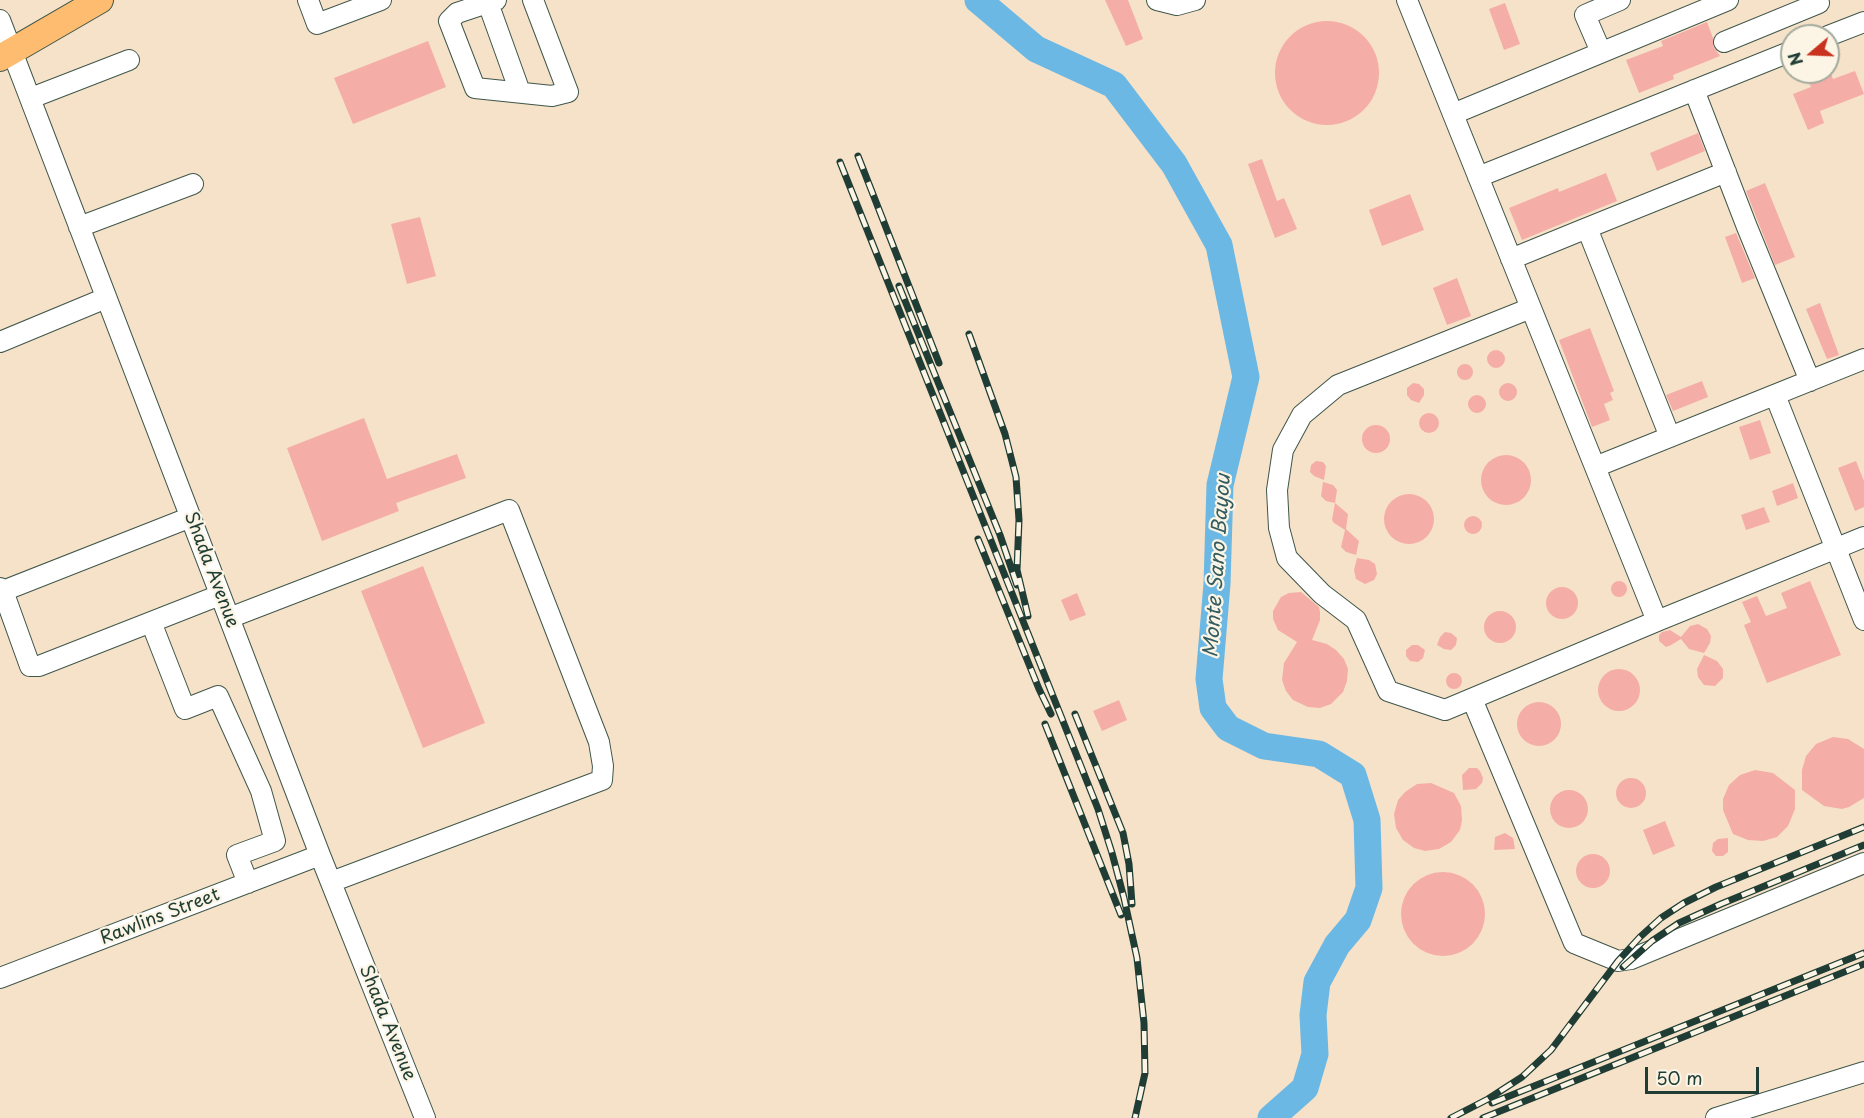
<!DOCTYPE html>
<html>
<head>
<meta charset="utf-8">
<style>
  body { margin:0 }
  #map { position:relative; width:1864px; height:1118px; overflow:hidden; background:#f6e2c8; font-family:"Playpen Sans",sans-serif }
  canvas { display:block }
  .north { position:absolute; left:1780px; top:24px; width:60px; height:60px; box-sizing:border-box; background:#fcf5e5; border:2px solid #a4ab9e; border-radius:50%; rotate:251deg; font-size:16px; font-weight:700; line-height:24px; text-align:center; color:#1f3d34 }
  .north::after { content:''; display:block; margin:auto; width:21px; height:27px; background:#c8321e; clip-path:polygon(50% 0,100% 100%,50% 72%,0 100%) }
  .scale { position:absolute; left:1645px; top:1067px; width:114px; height:27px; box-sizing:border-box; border:3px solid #1f3d34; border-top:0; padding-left:8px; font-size:18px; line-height:21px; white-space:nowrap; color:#1f3d34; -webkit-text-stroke:4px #fcf5e5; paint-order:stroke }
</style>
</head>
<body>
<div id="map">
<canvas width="1864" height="1118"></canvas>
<div class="north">N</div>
<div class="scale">50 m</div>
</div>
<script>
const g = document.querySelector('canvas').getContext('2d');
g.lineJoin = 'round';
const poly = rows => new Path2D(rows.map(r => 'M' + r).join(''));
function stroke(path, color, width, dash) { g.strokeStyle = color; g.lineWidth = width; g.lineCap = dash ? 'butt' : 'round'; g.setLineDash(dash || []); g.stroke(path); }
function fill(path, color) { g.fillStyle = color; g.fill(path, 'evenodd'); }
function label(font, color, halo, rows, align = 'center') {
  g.font = font + ' "Playpen Sans",sans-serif'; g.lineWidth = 4.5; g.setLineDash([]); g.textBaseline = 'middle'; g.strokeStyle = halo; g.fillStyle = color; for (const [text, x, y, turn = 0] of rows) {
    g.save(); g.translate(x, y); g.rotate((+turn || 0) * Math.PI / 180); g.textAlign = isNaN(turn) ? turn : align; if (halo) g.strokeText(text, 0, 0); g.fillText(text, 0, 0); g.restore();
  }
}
const river = poly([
  [978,0,1036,49,1114,85,1174,164,1219,245,1246,377,1220,485,1217,584,1209,679,1213,708,1228,728,1264,746,1319,754,1353,775,1367,820,1369,888,1358,920,1337,945,1317,982,1313,1015,1315,1054,1305,1088,1271,1118]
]);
const building = poly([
  [1105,0,1128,0,1143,39,1126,46],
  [1505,3,1520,44,1504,50,1489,9],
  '1275 73a52 52 0 1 1 104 0a52 52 0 1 1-104 0Z',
  [1707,22,1713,38,1713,46,1720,56,1673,75,1674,79,1639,93,1626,60,1663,46,1661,41],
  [428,41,446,87,353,124,334,78],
  [1855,71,1864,94,1820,111,1824,123,1808,130,1793,94,1811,87,1809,83,1831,74,1833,79],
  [1698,133,1705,151,1657,171,1650,153],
  [1262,159,1277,201,1284,198,1297,229,1275,238,1248,164],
  [1606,173,1617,201,1522,240,1509,208,1558,188,1559,192],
  [1765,183,1795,257,1775,265,1746,191],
  [1410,194,1424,230,1382,246,1369,210],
  [420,217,436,276,407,284,391,224],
  [1736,233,1755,278,1742,283,1725,237],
  [1457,278,1471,316,1447,325,1433,288],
  [1820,303,1839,355,1827,359,1806,309],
  [1590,328,1614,391,1610,393,1613,400,1604,404,1610,420,1592,427,1559,340],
  '1487 359a9 9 0 1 1 18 0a9 9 0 1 1-18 0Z',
  '1457 372a8 8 0 1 1 16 0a8 8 0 1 1-16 0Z',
  [1702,381,1708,397,1673,411,1666,395],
  [1413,383,1419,384,1424,389,1424,395,1419,403,1411,400,1407,395,1407,388],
  '1499 392a9 9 0 1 1 18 0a9 9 0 1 1-18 0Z',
  '1468 404a9 9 0 1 1 18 0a9 9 0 1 1-18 0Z',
  '1419 423a10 10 0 1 1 20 0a10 10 0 1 1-20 0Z',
  [364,418,387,479,457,454,466,478,396,503,399,511,322,541,287,448],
  [1760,420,1771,453,1750,460,1739,427],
  '1362 439a14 14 0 1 1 28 0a14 14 0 1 1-28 0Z',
  '1481 480a25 25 0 1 1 50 0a25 25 0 1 1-50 0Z',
  [1316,461,1323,462,1326,466,1324,480,1314,476,1310,472,1311,465],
  [1856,461,1864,481,1864,507,1855,511,1838,468],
  [1323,482,1333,485,1337,490,1335,503,1326,501,1321,496],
  [1793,483,1798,498,1777,506,1772,491],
  '1384 519a25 25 0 1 1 50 0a25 25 0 1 1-50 0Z',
  [1335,503,1348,514,1346,529,1359,541,1356,555,1346,552,1341,547,1345,530,1334,523,1332,520],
  [1764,507,1770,522,1746,530,1741,515],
  '1464 525a9 9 0 1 1 18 0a9 9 0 1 1-18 0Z',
  [1357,558,1369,560,1375,564,1377,574,1374,580,1365,584,1356,579,1354,570],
  [423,566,485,723,423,748,361,591],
  [1810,581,1841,655,1767,683,1744,625,1751,622,1742,602,1757,596,1766,616,1787,608,1781,593],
  '1611 589a8 8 0 1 1 16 0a8 8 0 1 1-16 0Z',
  '1546 603a16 16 0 1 1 32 0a16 16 0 1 1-32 0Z',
  [1301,592,1319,607,1320,612,1320,620,1312,640,1327,644,1336,650,1344,659,1348,669,1347,681,1343,692,1331,704,1320,708,1308,707,1293,700,1286,691,1282,680,1284,663,1297,642,1278,630,1273,619,1273,611,1281,597,1289,593],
  [1077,593,1086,615,1070,621,1061,600],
  '1484 627a16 16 0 1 1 32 0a16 16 0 1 1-32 0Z',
  [1698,624,1707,629,1711,636,1710,643,1704,653,1689,649,1681,639,1671,645,1666,647,1659,641,1659,635,1662,632,1670,630,1681,637,1690,626],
  [1445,632,1451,633,1457,638,1456,645,1451,650,1444,649,1437,645,1440,637],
  [1412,645,1418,645,1425,650,1423,658,1418,662,1410,661,1406,656,1406,650],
  [1704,655,1717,661,1723,669,1723,678,1715,686,1704,685,1698,677,1697,669],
  '1598 690a21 21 0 1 1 42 0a21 21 0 1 1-42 0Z',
  '1446 681a8 8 0 1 1 16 0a8 8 0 1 1-16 0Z',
  [1119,700,1127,720,1102,731,1093,711],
  '1517 724a22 22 0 1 1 44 0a22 22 0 1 1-44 0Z',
  [1833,737,1848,739,1864,749,1864,798,1849,807,1842,809,1824,806,1802,790,1802,770,1806,756,1816,744],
  [1469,768,1477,768,1480,771,1483,778,1482,783,1476,789,1463,790,1462,775],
  [1755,770,1773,773,1795,790,1795,809,1788,826,1777,837,1763,841,1748,840,1733,834,1723,810,1723,799,1729,785,1740,775],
  '1616 793a15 15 0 1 1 30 0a15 15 0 1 1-30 0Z',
  [1431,783,1454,793,1461,806,1462,820,1460,830,1451,842,1439,849,1425,851,1414,848,1403,840,1396,828,1394,814,1398,800,1405,792,1417,784],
  '1550 809a19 19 0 1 1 38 0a19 19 0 1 1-38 0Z',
  [1665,821,1675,846,1653,855,1643,830],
  [1505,833,1513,838,1515,849,1494,850,1495,837],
  [1728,838,1728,852,1723,856,1716,856,1712,851,1713,843,1718,839],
  '1576 871a17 17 0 1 1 34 0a17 17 0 1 1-34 0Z',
  '1401 914a42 42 0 1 1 84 0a42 42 0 1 1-84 0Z'
]);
const minor = poly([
  [308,0,317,24,381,0],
  [496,0,457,13,449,21,475,88,552,96,568,92,533,0],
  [1157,0,1177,5,1195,0],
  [1407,0,1657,621,1445,710,1388,691,1356,620,1322,594,1287,558,1279,528,1277,490,1283,450,1302,415,1338,385,1531,308],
  [488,3,520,92],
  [0,20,320,855,425,1118],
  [1828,36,1864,22],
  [1724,42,1819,3],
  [1601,52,1585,15,1620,0],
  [1694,90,1747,227,1810,381],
  [31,98,129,60],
  [1453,114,1728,0],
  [1478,177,1792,51],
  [79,227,193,184],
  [1587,228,1726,172],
  [1511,259,1587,228,1670,437],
  [0,342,106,298],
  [1775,395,1864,620],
  [1595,467,1864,359],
  [0,588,3,591,191,517],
  [3,591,30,666,39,666,220,595],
  [229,618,509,510,599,742,603,766,602,780,331,882],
  [1657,621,1864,537],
  [151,622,185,709,218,696,261,791,275,841,237,855,248,883],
  [1472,699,1574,943,1618,961,1631,959,1864,863],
  [0,978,320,855],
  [1716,1118,1864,1072]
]);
const major = poly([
  [0,58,100,0]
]);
const rail = poly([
  [858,156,939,363],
  [840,162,1098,809,1112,853,1124,898,1137,958,1144,1023,1145,1073,1135,1118],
  [899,286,1000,535,1017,585],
  [969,334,1005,434,1016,477,1019,520,1017,570,1028,616],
  [978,539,1039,689,1051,714],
  [1075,714,1123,833,1129,864,1132,904],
  [1045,724,1121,915],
  [1623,967,1652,941,1679,923,1721,904,1864,845],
  [1492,1103,1864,953],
  [1451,1118,1488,1099,1522,1077,1551,1050,1618,961,1640,937,1661,918,1684,903,1716,887,1864,827],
  [1483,1118,1864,964]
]);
const streetNames = [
  ["Shada Avenue",211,570,69],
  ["Rawlins Street",160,917,-21],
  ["Shada Avenue",387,1023,68]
];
const waterNames = [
  ["Monte Sano Bayou",1218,566,-86]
];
stroke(river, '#6bb8e5', 27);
fill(building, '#f5ada8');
stroke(minor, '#3f564a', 22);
stroke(major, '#3f564a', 28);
stroke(minor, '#fff', 20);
stroke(major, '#fdbc6f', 26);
stroke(rail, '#1f3d34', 7);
stroke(rail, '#fcf5e5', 4.5, [14]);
label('18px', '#1f3d34', '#fcf5e5', streetNames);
label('italic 20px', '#325c60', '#fcf5e5', waterNames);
</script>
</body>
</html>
